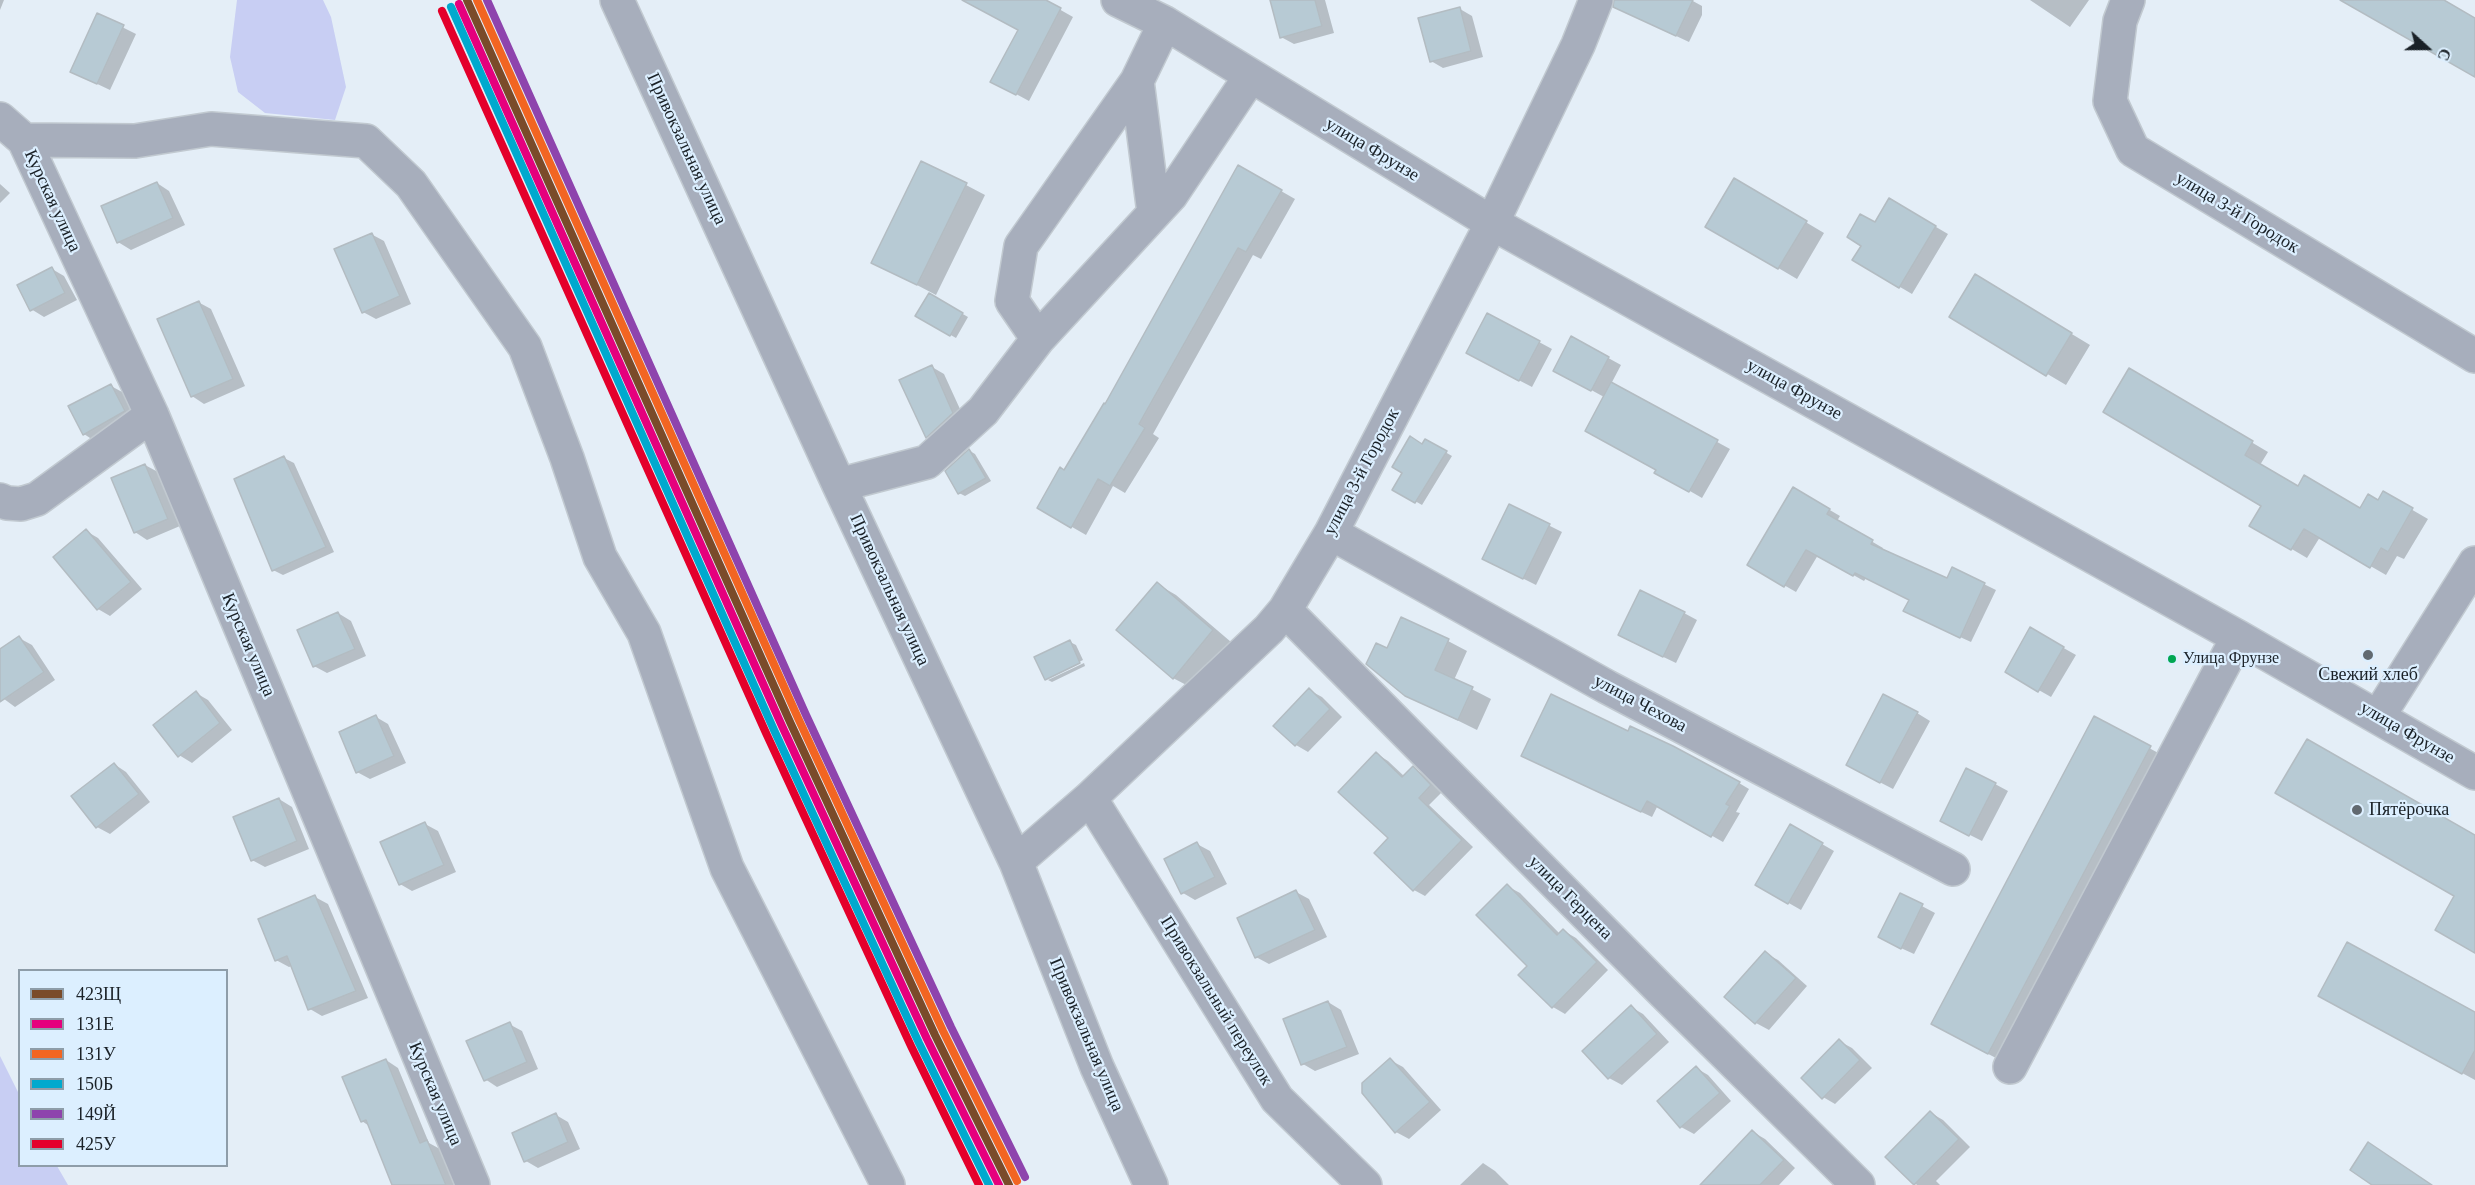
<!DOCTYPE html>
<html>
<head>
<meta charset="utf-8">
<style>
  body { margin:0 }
  #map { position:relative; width:2475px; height:1185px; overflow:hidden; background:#e4eef7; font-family:Georgia,serif }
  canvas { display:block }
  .legend { position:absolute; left:18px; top:969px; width:210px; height:198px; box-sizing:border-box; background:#dcefff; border:2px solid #8e9da9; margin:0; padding:8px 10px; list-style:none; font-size:18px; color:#1a2127 }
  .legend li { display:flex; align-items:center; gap:12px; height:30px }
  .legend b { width:30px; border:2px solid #8e9da9 }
  .north { position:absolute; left:2397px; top:18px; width:60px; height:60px; -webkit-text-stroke:4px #dcefff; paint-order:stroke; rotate:111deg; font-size:16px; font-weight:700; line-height:24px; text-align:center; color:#1a2127 }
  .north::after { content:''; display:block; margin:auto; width:21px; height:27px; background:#1a2127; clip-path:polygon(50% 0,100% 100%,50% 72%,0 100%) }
</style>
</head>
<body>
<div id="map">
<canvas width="2475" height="1185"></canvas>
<ul class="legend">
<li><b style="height:8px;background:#7a4b2a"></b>423Щ</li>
<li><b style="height:8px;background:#e5007d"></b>131Е</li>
<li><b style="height:8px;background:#f26522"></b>131У</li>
<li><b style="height:8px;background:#00a9ce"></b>150Б</li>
<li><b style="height:8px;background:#8e44ad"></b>149Й</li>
<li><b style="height:8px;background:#e4002b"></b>425У</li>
</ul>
<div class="north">С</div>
</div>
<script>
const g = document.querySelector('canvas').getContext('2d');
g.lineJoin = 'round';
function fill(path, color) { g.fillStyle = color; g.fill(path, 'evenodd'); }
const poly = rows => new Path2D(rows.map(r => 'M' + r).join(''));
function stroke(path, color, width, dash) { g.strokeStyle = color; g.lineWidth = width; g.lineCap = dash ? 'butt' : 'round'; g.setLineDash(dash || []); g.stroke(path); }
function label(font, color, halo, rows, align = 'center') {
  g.font = font + ' Georgia,serif'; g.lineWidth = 4.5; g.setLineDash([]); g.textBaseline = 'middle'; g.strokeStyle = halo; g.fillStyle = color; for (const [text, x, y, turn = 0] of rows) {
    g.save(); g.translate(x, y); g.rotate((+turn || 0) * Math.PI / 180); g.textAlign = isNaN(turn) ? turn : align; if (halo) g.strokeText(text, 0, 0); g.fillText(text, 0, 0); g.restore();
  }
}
const forest = poly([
  [237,0,323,0,331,17,346,87,335,120,265,113,238,92,230,57],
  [0,1056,19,1094,20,1166,57,1166,68,1185,0,1185]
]);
const shadow = poly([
  [0,0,4,0,0,10],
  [1003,0,1043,0,1073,17,1029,101,1005,88,1020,30],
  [1271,0,1325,0,1334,33,1294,44,1281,37],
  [1631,0,1691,0,1702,6,1702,15,1689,42,1638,18],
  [2030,0,2089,0,2070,27],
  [1460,9,1472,16,1483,57,1443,68,1431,61],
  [98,15,136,34,110,90,72,72],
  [1239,167,1295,199,1261,259,1253,255,1153,434,1159,438,1125,493,1113,486,1086,535,1039,508,1106,406],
  [1735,180,1824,233,1797,279,1707,226],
  [157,183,169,191,185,225,131,250,118,242],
  [0,184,10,193,0,203],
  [966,185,985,195,936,295,873,262],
  [1890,200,1948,234,1912,294,1854,260],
  [371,234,384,241,411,304,376,319,363,312],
  [52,269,64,276,77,300,44,317,31,309],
  [1994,287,2090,345,2066,385,1951,317],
  [930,295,968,317,956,338,917,316],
  [198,302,211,309,245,386,204,404,192,396],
  [1572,338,1621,365,1611,384,1730,449,1702,498,1657,472,1658,470,1604,397,1555,370],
  [1539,342,1552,349,1532,387,1480,360],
  [932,367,944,374,965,420,939,444,927,437],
  [2130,370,2268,452,2260,465,2299,488,2361,510,2378,502,2383,493,2428,519,2404,559,2397,556,2386,575,2320,537,2307,558,2251,525,2263,505],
  [111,386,124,393,137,419,96,442,84,434],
  [1426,441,1452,456,1422,505,1394,489],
  [970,451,975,454,991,481,965,496,959,493],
  [284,458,294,463,334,552,283,575,273,570],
  [145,465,158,472,180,526,147,540,135,532],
  [1794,489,1840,516,1837,521,1883,548,1882,550,1948,580,1953,569,1996,590,1971,642,1916,617,1910,600,1866,578,1864,581,1818,555,1796,592,1749,565],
  [1510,506,1562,532,1536,585,1496,565],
  [86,531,98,538,142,589,110,616,98,609],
  [1157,584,1176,595,1231,642,1192,688,1173,678],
  [338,613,351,621,366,656,327,673,314,666],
  [1684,613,1697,620,1676,663,1632,642],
  [2030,629,2076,655,2051,697,2007,672],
  [19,638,32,645,55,680,15,707,0,696,0,651],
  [1448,641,1467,651,1454,680,1491,699,1477,730,1406,695,1388,650],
  [1070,642,1076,645,1083,660,1046,679],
  [1084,663,1085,666,1052,682,1048,680],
  [1309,690,1322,697,1342,717,1308,752,1296,745],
  [196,693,208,700,232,730,192,763,179,755],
  [1917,713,1930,721,1893,789,1860,772],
  [376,717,388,724,406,763,370,779,357,772],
  [2094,718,2184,767,2023,1072,1967,1043],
  [1377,754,1388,761,1405,777,1413,768,1425,775,1442,792,1429,805,1473,847,1425,896,1414,890,1390,838],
  [1533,761,1739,783,1749,789,1736,812,1740,813,1723,842,1658,805,1652,817],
  [114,764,126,772,150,802,110,834,97,827],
  [1995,784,2008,791,1982,841,1954,827],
  [279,799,292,807,309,849,265,867,252,860],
  [425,824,438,831,456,872,412,891,400,884],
  [1791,826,1834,851,1801,910,1757,885],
  [1197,844,1210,851,1227,884,1195,900,1183,893],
  [1507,886,1520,893,1560,934,1564,931,1576,938,1608,970,1565,1014,1553,1007,1529,966],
  [1296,892,1309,899,1327,937,1269,964,1256,957],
  [1901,895,1935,913,1914,954,1892,944],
  [315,897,328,904,368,998,322,1016,310,1009,292,966,289,967,276,960],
  [1765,953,1778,960,1807,986,1769,1030,1756,1023,1727,997],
  [1328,1002,1341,1010,1359,1054,1315,1071,1303,1064],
  [2339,1006,2475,1014,2475,1080],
  [1631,1007,1643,1014,1669,1042,1622,1085,1609,1078,1584,1051],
  [509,1024,522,1031,538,1069,497,1087,485,1079],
  [1839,1041,1852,1048,1872,1068,1835,1104,1823,1097],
  [386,1060,398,1068,429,1143,440,1149,454,1185,394,1185,369,1126,362,1121],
  [1390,1060,1403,1067,1441,1110,1409,1139,1396,1132],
  [1696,1068,1708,1075,1731,1101,1694,1134,1681,1127,1659,1101],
  [1931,1113,1943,1120,1970,1147,1936,1181,1940,1185,1917,1185,1915,1183],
  [556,1115,568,1122,580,1149,538,1168,526,1161],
  [1753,1132,1765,1139,1795,1168,1779,1185,1721,1185],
  [1483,1163,1495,1171,1509,1185,1460,1185]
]);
const building = poly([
  [962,0,1046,0,1061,8,1016,95,990,82,1018,30,962,0],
  [1270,0,1315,0,1322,26,1280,38,1270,0],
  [1614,0,1693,0,1676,36,1613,7,1614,0],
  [2340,0,2444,0,2475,18,2475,77,2340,0],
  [1460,7,1471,51,1430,62,1418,18,1460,7],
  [97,13,124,25,97,84,70,72,97,13],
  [921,161,967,183,917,285,871,263,921,161],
  [1238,165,1282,190,1246,252,1238,248,1139,424,1145,428,1110,486,1098,479,1071,528,1037,508,1060,467,1064,470,1104,403,1105,404,1238,165],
  [1734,178,1807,221,1778,269,1705,227,1734,178],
  [157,182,173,218,117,243,101,206,157,182],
  [1889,198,1936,226,1899,288,1852,260,1861,246,1847,237,1860,214,1875,222,1889,198],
  [372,233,400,296,362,313,334,249,372,233],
  [52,267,65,293,30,311,17,285,52,267],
  [1975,274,2072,333,2046,376,1949,317,1975,274],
  [929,293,963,313,950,336,915,316,929,293],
  [199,301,233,379,191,397,157,319,199,301],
  [1487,313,1540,341,1519,381,1466,353,1487,313],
  [1571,336,1609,357,1591,391,1553,371,1571,336],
  [932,365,953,413,926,438,899,380,932,365],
  [2129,368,2253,441,2245,455,2298,486,2304,475,2360,508,2368,494,2378,500,2383,491,2413,508,2388,552,2381,548,2370,568,2304,529,2291,550,2249,526,2261,506,2103,412,2129,368],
  [1611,382,1718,440,1689,492,1654,473,1656,470,1585,431,1611,382],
  [111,384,125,411,83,435,68,406,111,384],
  [1410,436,1422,444,1425,439,1447,451,1415,503,1392,490,1402,473,1392,467,1410,436],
  [969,449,986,478,958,494,945,471,969,449],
  [284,456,326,547,272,571,234,479,284,456],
  [145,464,168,519,134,533,111,478,145,464],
  [1793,487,1830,509,1827,514,1873,540,1871,544,1947,578,1952,567,1985,583,1960,638,1903,611,1909,600,1855,573,1853,576,1806,550,1784,587,1747,565,1793,487],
  [1509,504,1550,524,1523,579,1482,559,1509,504],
  [86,529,131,582,97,610,53,557,86,529],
  [1157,582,1213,630,1173,679,1116,630,1157,582],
  [1640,590,1685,612,1663,657,1618,635,1640,590],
  [338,612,355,649,313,667,297,630,338,612],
  [1401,617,1449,639,1435,670,1473,687,1458,720,1405,696,1366,664,1376,643,1387,648,1401,617],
  [2030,627,2064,647,2038,692,2005,672,2030,627],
  [19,636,44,672,0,702,0,649,19,636],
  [1070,640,1080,663,1045,680,1034,657,1070,640],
  [1309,688,1330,709,1295,746,1273,726,1309,688],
  [196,691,220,723,178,757,153,725,196,691],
  [1551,694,1628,731,1630,726,1673,746,1740,782,1726,804,1730,806,1711,837,1647,801,1641,812,1521,756,1551,694],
  [1883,694,1918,712,1880,783,1846,765,1883,694],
  [376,715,394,756,356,773,339,732,376,715],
  [2094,716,2151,746,1988,1054,1931,1024,2094,716],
  [2307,739,2475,835,2475,953,2435,930,2454,896,2275,793,2307,739],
  [1376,752,1402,777,1413,766,1431,785,1419,798,1462,840,1413,891,1374,853,1388,838,1338,792,1376,752],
  [114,763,139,794,96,828,71,796,114,763],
  [1966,768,1996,783,1969,836,1940,821,1966,768],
  [279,798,297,841,251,861,233,817,279,798],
  [425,822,444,865,399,885,380,842,425,822],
  [1790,824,1823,843,1788,904,1755,885,1790,824],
  [1197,842,1215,877,1181,894,1164,859,1197,842],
  [1507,884,1557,935,1563,929,1597,962,1552,1008,1518,975,1527,966,1476,915,1507,884],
  [1296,890,1315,930,1255,958,1237,918,1296,890],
  [1900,893,1923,904,1901,949,1878,937,1900,893],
  [315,895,356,991,308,1010,287,956,275,961,258,919,315,895],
  [2347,942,2475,1012,2475,1050,2462,1074,2318,996,2347,942],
  [1765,951,1796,978,1755,1024,1724,997,1765,951],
  [1328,1001,1347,1047,1301,1065,1283,1019,1328,1001],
  [1631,1005,1657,1034,1608,1079,1582,1051,1631,1005],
  [510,1022,527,1062,484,1081,466,1041,510,1022],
  [1839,1039,1860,1060,1822,1099,1801,1078,1839,1039],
  [1390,1058,1430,1102,1395,1133,1362,1093,1362,1083,1390,1058],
  [386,1059,420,1143,427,1140,446,1185,392,1185,366,1120,361,1122,342,1077,386,1059],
  [1696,1066,1720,1093,1680,1128,1657,1101,1696,1066],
  [1930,1111,1959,1139,1914,1185,1885,1157,1930,1111],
  [556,1113,568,1142,524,1162,512,1133,556,1113],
  [1752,1130,1784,1160,1760,1185,1700,1185,1752,1130],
  [2368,1142,2432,1185,2372,1185,2350,1170,2368,1142]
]);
const minor = poly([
  [617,0,839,485,1016,862,1097,1067,1151,1185],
  [1118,0,1165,23,1492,223,2238,637,2475,773],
  [2128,0,2120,21,2110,101,2133,150,2475,356],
  [1137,81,1154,213],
  [0,119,24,140,152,415,473,1185],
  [24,140,135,141,211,129,366,141,411,184,525,347,567,458,600,557,644,633,727,868,888,1185],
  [1038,339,1171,195,1250,77],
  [839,485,927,462,983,411,1038,339,1012,301,1021,246,1137,81,1165,23],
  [0,500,7,503,21,504,37,499,152,415],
  [1331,533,1607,687,1953,869],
  [1285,610,1663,992,1858,1185],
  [2378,717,2475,563],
  [1090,798,1277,1099,1365,1185],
  [1016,862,1090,798,1269,629,1285,610,1331,533,1492,223,1578,45,1596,0],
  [2010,1067,2238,637]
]);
const rail1 = poly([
  [467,0,790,722,935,1035,1009,1185]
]);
const rail2 = poly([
  [459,4,782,726,927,1039,999,1185]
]);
const rail3 = poly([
  [477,0,798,718,943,1031,1017,1181]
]);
const rail4 = poly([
  [451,7,774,730,919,1043,989,1185]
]);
const rail5 = poly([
  [487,0,806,715,951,1027,1025,1177]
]);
const rail6 = poly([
  [442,11,766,733,911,1046,979,1185]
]);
const markers = [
  [2368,655,6,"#616970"],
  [2172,659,5,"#00a651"],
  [2357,810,6,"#616970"]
];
const busNames = [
  ["Улица Фрунзе",2183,659]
];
const streetNames = [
  ["Привокзальная улица",686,149,65],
  ["улица Фрунзе",1372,150,31],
  ["Курская улица",52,201,65],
  ["улица 3-й Городок",2237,213,31],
  ["улица Фрунзе",1794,390,29],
  ["улица 3-й Городок",1362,472,-62],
  ["Привокзальная улица",889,590,65],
  ["Курская улица",248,645,67],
  ["улица Чехова",1640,704,28],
  ["улица Фрунзе",2407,733,30],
  ["улица Герцена",1570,898,45],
  ["Привокзальный переулок",1216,1001,58],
  ["Привокзальная улица",1086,1035,67],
  ["Курская улица",435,1094,67]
];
const poiNames = [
  ["Свежий хлеб",2368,675],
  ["Пятёрочка",2369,810,"left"]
];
fill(forest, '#c8cef3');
fill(shadow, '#0003');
fill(building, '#b7cad4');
stroke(building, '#b3bcc2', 1.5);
stroke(minor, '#c1c9d0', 36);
stroke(minor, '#a7aebc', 33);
stroke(rail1, '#7a4b2a', 8);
stroke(rail2, '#e5007d', 8);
stroke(rail3, '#f26522', 8);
stroke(rail4, '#00a9ce', 8);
stroke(rail5, '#8e44ad', 8);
stroke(rail6, '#e4002b', 8);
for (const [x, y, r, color] of markers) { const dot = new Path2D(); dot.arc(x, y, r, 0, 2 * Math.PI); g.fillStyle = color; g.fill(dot); stroke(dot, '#dcefff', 2); }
label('16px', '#1a2127', '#dcefff', busNames, 'left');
label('18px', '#1a2127', '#dcefff', streetNames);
label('18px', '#1a2127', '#dcefff', poiNames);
</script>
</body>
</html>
